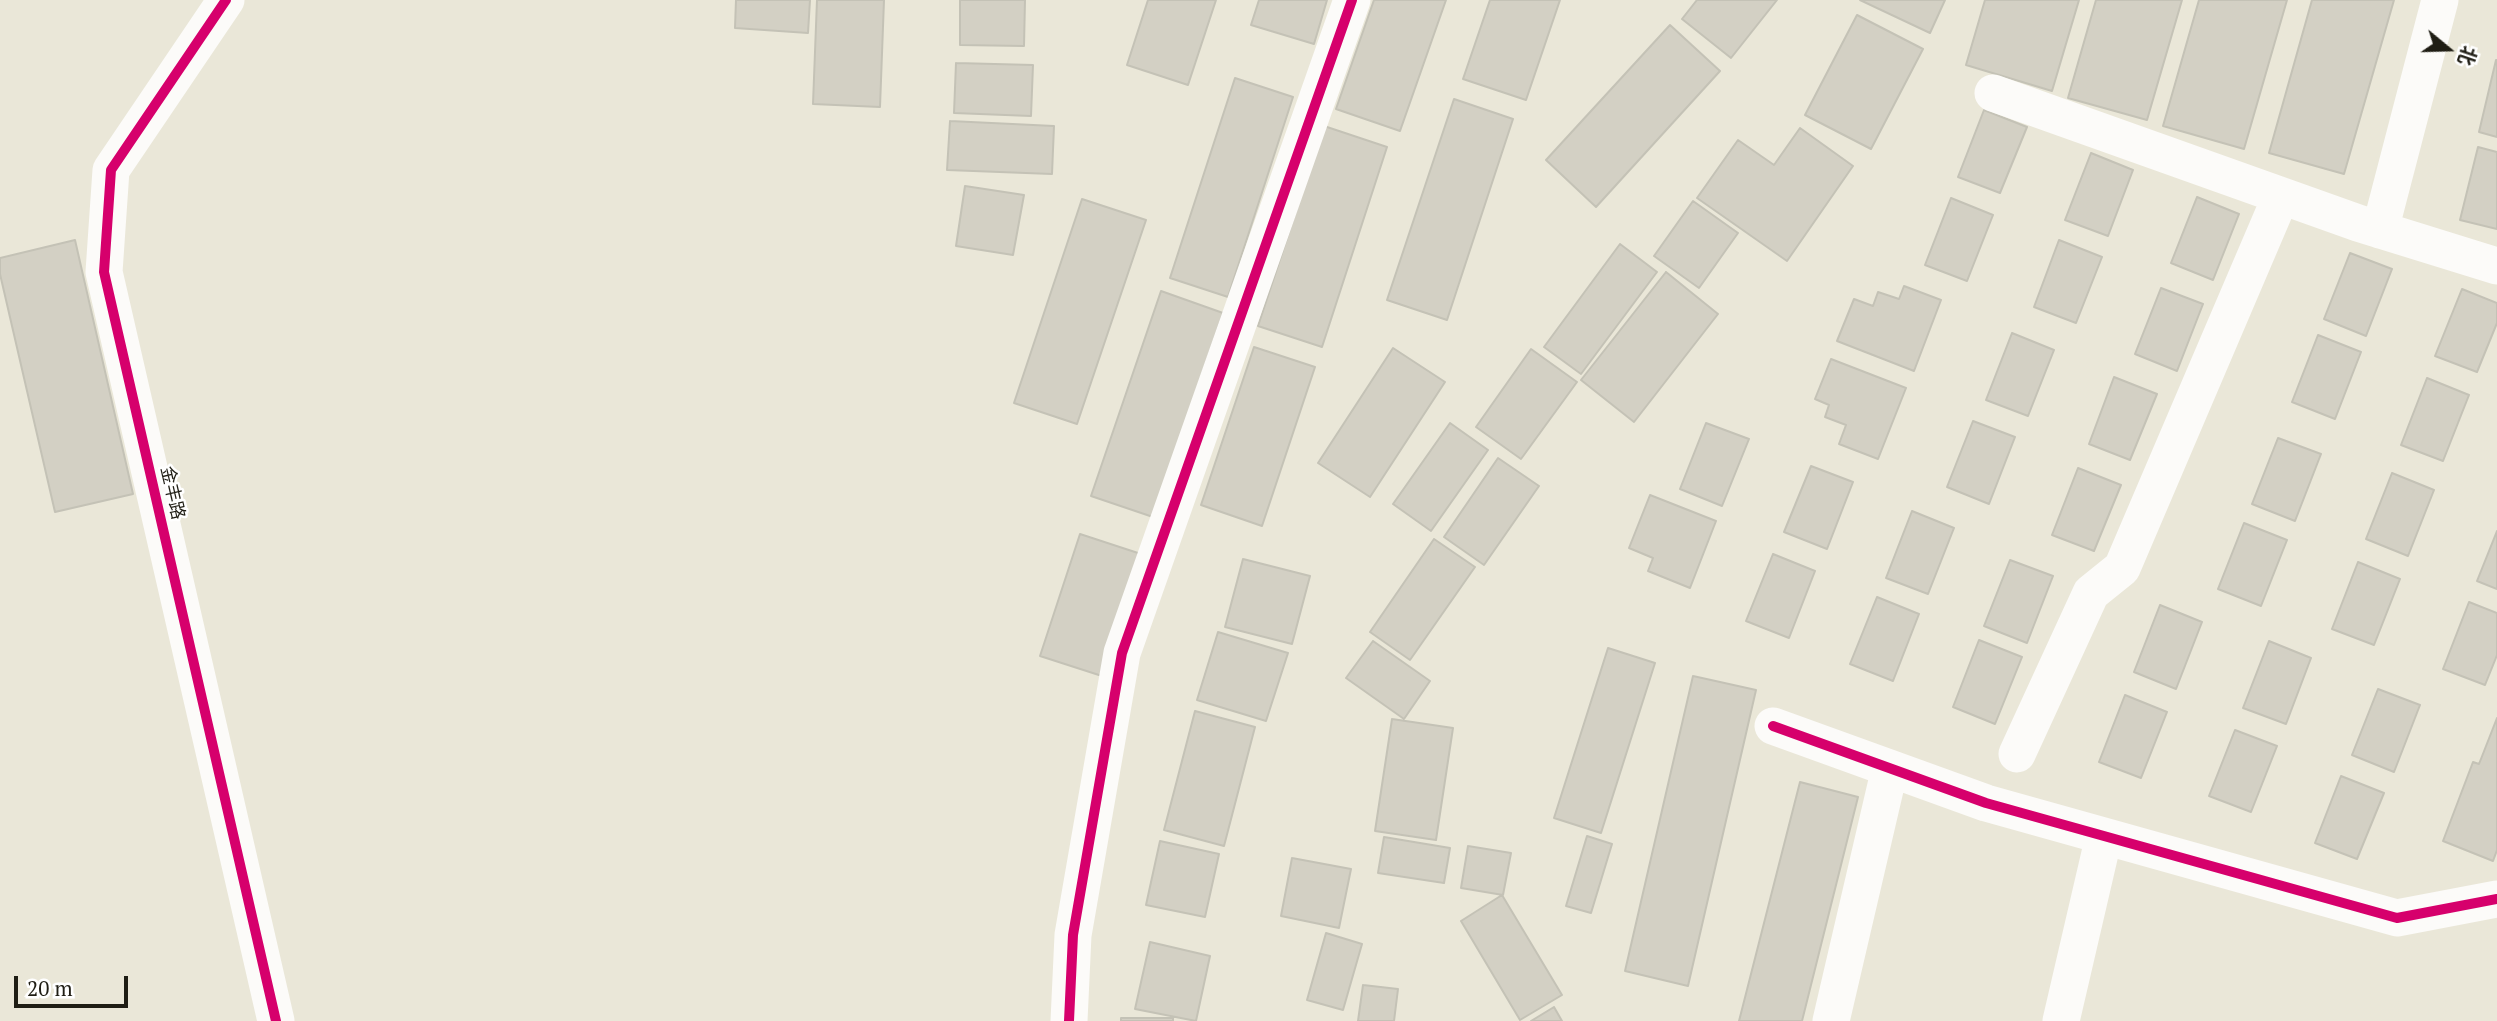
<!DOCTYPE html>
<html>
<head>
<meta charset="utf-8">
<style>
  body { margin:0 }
  #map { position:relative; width:2497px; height:1021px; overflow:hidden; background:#eae7d8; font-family:"PT Serif","Noto Sans SC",serif }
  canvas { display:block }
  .north { position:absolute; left:2413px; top:14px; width:70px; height:70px; -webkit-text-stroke:5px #fff; paint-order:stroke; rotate:109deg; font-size:19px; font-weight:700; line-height:28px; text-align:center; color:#1f1d14 }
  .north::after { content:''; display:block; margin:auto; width:24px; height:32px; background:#1f1d14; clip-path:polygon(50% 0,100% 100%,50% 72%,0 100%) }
  .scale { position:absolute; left:14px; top:976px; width:114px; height:32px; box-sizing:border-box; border:4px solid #1f1d14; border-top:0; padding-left:9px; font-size:21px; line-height:24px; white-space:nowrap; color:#1f1d14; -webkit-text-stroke:5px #fff; paint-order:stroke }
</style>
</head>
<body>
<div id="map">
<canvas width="2497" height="1021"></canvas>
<div class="north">北</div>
<div class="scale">20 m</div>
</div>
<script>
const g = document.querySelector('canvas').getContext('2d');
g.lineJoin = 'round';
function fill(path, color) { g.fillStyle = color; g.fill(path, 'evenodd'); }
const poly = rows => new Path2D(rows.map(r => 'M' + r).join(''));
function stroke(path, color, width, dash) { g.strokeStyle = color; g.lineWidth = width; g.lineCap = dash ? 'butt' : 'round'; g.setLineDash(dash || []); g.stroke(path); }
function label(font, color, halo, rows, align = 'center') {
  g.font = font + ' "PT Serif","Noto Sans SC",serif'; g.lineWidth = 5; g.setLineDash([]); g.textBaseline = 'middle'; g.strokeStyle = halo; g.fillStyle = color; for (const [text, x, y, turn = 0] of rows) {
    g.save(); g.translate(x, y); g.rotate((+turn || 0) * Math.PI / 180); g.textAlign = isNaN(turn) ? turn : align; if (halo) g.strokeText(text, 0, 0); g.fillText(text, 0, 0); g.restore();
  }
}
const building = poly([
  [736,0,810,0,808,33,735,28,736,0],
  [817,0,884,0,880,107,813,104,817,0],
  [960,0,1025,0,1024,46,960,45,960,0],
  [1148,0,1216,0,1188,85,1127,65,1148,0],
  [1259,0,1327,0,1314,44,1251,25,1259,0],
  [1374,0,1446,0,1400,131,1336,109,1374,0],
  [1490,0,1560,0,1526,100,1463,79,1490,0],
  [1697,0,1777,0,1731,58,1682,19,1697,0],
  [1860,0,1945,0,1930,33,1860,0],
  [1985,0,2079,0,2052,91,1966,65,1985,0],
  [2096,0,2182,0,2147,120,2068,98,2096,0],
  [2199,0,2287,0,2244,149,2163,126,2199,0],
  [2312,0,2394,0,2344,174,2269,153,2312,0],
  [1857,15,1923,49,1871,149,1805,115,1857,15],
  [1670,25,1720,71,1596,207,1546,160,1670,25],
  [2496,60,2497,60,2497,137,2479,132,2496,60],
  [956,63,1033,65,1031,116,954,113,956,63],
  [1235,78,1293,97,1228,297,1170,278,1235,78],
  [1454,99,1513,119,1447,320,1387,300,1454,99],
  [1984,110,2027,127,2000,193,1958,177,1984,110],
  [950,121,1054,126,1052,174,947,170,950,121],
  [1324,126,1387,147,1322,347,1258,326,1324,126],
  [1800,128,1853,166,1787,261,1697,198,1738,140,1774,165,1800,128],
  [2478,147,2497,152,2497,229,2460,220,2478,147],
  [2091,153,2133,170,2108,236,2065,220,2091,153],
  [965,186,1024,195,1013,255,956,246,965,186],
  [2197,197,2239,214,2213,280,2171,263,2197,197],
  [1951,198,1993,215,1967,281,1925,265,1951,198],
  [1082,199,1146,220,1077,424,1014,403,1082,199],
  [1693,201,1738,233,1699,288,1654,256,1693,201],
  [75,240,133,494,55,512,0,274,0,258,75,240],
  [2059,240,2102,257,2076,323,2034,307,2059,240],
  [1620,244,1657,272,1581,374,1544,347,1620,244],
  [2350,253,2392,269,2366,336,2324,319,2350,253],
  [1666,272,1718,314,1634,422,1581,380,1666,272],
  [1904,286,1941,300,1914,371,1837,341,1854,299,1873,306,1878,292,1899,299,1904,286],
  [2161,288,2203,304,2177,371,2135,354,2161,288],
  [2462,289,2497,303,2497,323,2477,372,2435,356,2462,289],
  [1161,291,1223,313,1153,517,1091,496,1161,291],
  [2012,333,2054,350,2028,416,1986,400,2012,333],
  [2318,335,2361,352,2335,419,2292,402,2318,335],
  [1254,347,1315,367,1262,526,1201,505,1254,347],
  [1393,348,1445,382,1370,497,1318,463,1393,348],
  [1531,349,1577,382,1521,459,1476,427,1531,349],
  [1831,359,1906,388,1878,459,1839,444,1846,425,1825,417,1829,405,1815,399,1831,359],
  [2114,377,2157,394,2130,460,2089,444,2114,377],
  [2427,378,2469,395,2443,461,2401,445,2427,378],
  [1973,421,2015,437,1989,504,1947,487,1973,421],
  [1450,423,1488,450,1431,531,1393,504,1450,423],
  [1706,423,1749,439,1722,506,1680,489,1706,423],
  [2278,438,2321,454,2295,521,2252,504,2278,438],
  [1498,458,1539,486,1484,565,1444,537,1498,458],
  [1811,466,1853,482,1827,549,1784,532,1811,466],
  [2078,468,2121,485,2094,551,2052,535,2078,468],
  [2392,473,2434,490,2408,556,2366,539,2392,473],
  [1650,495,1716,521,1690,588,1648,571,1653,558,1629,548,1650,495],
  [1912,511,1954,528,1928,594,1886,578,1912,511],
  [2244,523,2287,540,2261,606,2218,589,2244,523],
  [2497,531,2497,589,2477,581,2497,531],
  [1080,534,1141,554,1102,676,1040,656,1080,534],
  [1434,539,1475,567,1410,660,1370,632,1434,539],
  [1773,554,1815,571,1789,638,1746,621,1773,554],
  [1243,559,1310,576,1292,644,1225,627,1243,559],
  [2010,560,2053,576,2027,643,1984,626,2010,560],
  [2358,562,2400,579,2374,645,2332,629,2358,562],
  [1877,597,1919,614,1893,681,1850,664,1877,597],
  [2469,602,2497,613,2497,655,2485,685,2443,669,2469,602],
  [2160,605,2202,622,2176,689,2134,672,2160,605],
  [1218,632,1288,653,1266,721,1197,700,1218,632],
  [1979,640,2022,657,1995,724,1953,707,1979,640],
  [1373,641,1430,681,1404,719,1346,678,1373,641],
  [2269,641,2311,658,2286,724,2243,708,2269,641],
  [1608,648,1655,663,1601,833,1554,818,1608,648],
  [1693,676,1756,690,1688,986,1625,971,1693,676],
  [2378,689,2420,705,2394,772,2352,755,2378,689],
  [2125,695,2167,712,2141,778,2099,762,2125,695],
  [1195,711,1255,727,1224,846,1164,830,1195,711],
  [2497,718,2497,850,2493,861,2443,841,2473,762,2479,764,2497,718],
  [1392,719,1453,728,1436,840,1375,831,1392,719],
  [2235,730,2277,746,2251,812,2209,796,2235,730],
  [2341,776,2384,793,2357,859,2315,843,2341,776],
  [1800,782,1858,797,1802,1021,1739,1021,1800,782],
  [1587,836,1612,844,1591,913,1566,906,1587,836],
  [1384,837,1450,848,1444,883,1378,873,1384,837],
  [1160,841,1219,854,1205,917,1146,905,1160,841],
  [1468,846,1511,853,1503,895,1461,888,1468,846],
  [1292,858,1351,869,1339,928,1281,916,1292,858],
  [1502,895,1562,995,1520,1020,1461,921,1502,895],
  [1326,933,1362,944,1343,1010,1307,1000,1326,933],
  [1150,942,1210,956,1196,1021,1135,1009,1150,942],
  [1363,985,1398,989,1394,1021,1358,1021,1363,985],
  [1554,1007,1562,1021,1531,1021,1554,1007],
  [1121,1018,1173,1018,1173,1021,1121,1021,1121,1018]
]);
const minor = poly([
  [226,0,111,170,104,272,276,1021],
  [1993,93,2358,223,2497,266],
  [2380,230,2440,0],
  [1773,726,1986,803,2397,918,2497,899],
  [2017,754,2091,593,2122,568,2281,196],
  [1069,1021,1073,935,1122,653,1352,0],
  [1831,1021,1890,768],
  [2061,1021,2104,836]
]);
const cycleway = poly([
  [226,0,111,170,104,272,276,1021],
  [1773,726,1986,803,2397,918,2497,899],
  [1069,1021,1073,935,1122,653,1352,0]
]);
const streetNames = [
  ["金丰路",172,493,77]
];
fill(building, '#d3d0c4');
stroke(building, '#c4c2b6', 2);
stroke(minor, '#fcfbf9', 37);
stroke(cycleway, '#d6006c', 10);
label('18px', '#1f1d14', '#fff', streetNames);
</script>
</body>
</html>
